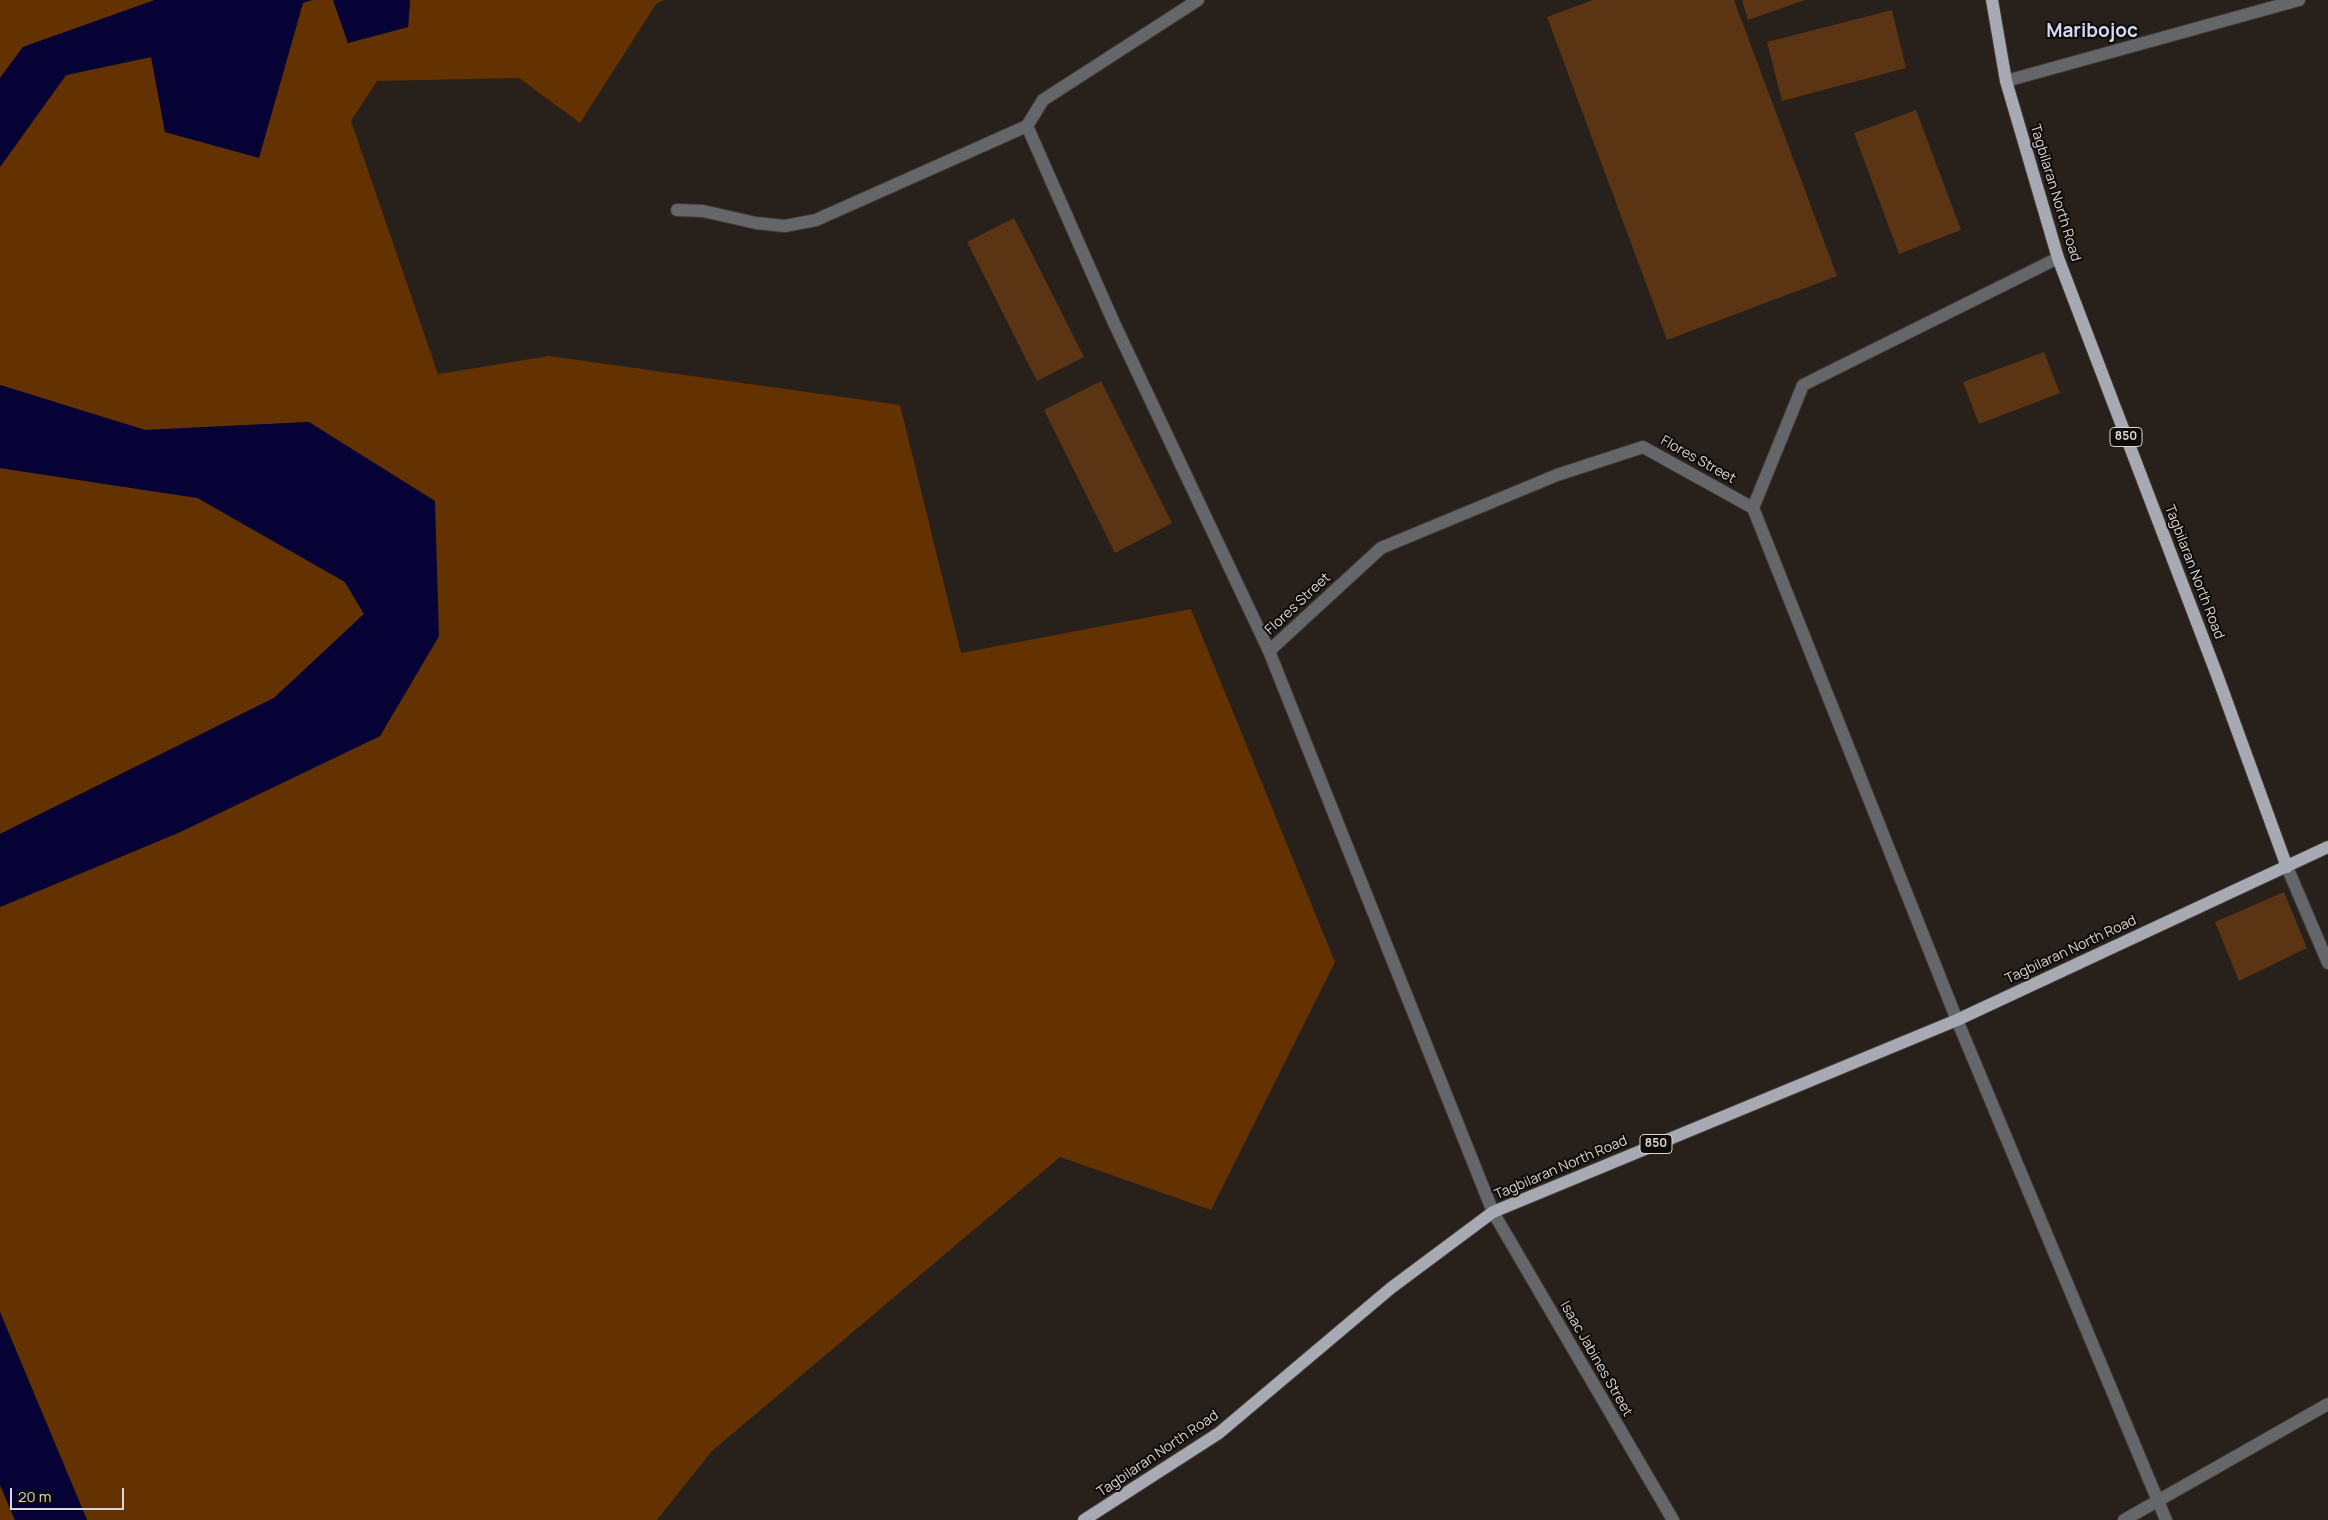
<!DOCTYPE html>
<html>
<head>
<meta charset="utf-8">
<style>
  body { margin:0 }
  #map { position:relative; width:2328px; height:1520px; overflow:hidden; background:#27201b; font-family:Manrope,sans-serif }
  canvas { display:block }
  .scale { position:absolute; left:10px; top:1488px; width:114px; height:22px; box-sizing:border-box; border:2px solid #dcd7d4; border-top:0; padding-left:6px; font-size:15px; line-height:18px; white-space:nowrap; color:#dcd7d4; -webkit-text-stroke:4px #0e0b08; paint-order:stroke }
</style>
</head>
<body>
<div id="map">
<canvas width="2328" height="1520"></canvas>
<div class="scale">20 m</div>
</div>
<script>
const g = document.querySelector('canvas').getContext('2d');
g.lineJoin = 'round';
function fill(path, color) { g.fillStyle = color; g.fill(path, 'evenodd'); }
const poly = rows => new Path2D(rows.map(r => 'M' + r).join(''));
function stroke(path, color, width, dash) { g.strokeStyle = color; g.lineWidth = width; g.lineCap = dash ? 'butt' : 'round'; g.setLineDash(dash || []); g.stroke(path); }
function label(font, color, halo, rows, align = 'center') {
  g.font = font + ' Manrope,sans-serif'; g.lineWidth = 4; g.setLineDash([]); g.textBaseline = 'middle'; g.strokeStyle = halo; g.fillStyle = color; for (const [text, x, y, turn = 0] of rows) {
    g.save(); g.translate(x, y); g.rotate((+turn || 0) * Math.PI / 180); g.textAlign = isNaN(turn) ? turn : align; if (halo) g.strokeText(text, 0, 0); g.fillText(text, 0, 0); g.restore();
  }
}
const green = poly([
  [0,0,155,0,23,47,0,78],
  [312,0,333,0,348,43,408,27,410,0,664,0,656,4,580,123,519,78,377,81,351,121,438,374,549,356,900,405,961,653,1191,609,1335,962,1211,1210,1060,1157,712,1451,657,1520,87,1520,0,1312,0,907,178,833,380,736,439,636,309,422,145,430,0,385,0,167,66,75,152,57,165,132,259,157,303,2],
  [0,468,197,498,345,582,364,614,274,698,0,834],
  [0,1485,15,1520,0,1520]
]);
const water = poly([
  [155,0,312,0,303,3,259,158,165,132,151,57,66,75,0,167,0,78,23,47],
  [333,0,410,0,408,27,348,43],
  [0,385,145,430,309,422,435,501,439,636,380,736,178,833,0,907,0,834,274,698,364,614,345,582,198,498,0,468],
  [0,1312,87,1520,15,1520,0,1485]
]);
const building = poly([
  [1593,0,1734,0,1837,276,1667,340,1547,17],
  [1742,0,1805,0,1748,20],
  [1892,10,1906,68,1782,101,1767,42],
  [1916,110,1961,230,1899,254,1854,133],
  [1014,218,1084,357,1037,381,967,242],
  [2044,352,2060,393,1979,424,1963,382],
  [1101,381,1172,523,1115,553,1044,410],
  [2284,892,2307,948,2239,981,2215,922]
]);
const minor = poly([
  [2006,81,2299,0],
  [1027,126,1114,323,1269,651,1493,1212,1673,1520],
  [677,210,703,211,756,223,785,226,816,220,1027,126,1043,100,1198,0],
  [1753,508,1957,1020,2166,1520],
  [1269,651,1381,548,1557,475,1643,447,1753,508,1803,385,2058,258],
  [2287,867,2328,963],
  [2124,1520,2328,1404]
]);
const major = poly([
  [1992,0,2006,81,2058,258,2217,675,2287,867],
  [1084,1520,1219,1433,1391,1288,1493,1212,1957,1020,2328,847]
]);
const shields = [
  [2126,437,32],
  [1656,1144,32]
];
const shieldNames = [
  ["850",2126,437],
  ["850",1656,1144]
];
const streetNames = [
  ["Tagbilaran North Road",2055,193,73],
  ["Flores Street",1698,460,29],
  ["Tagbilaran North Road",2194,572,69],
  ["Flores Street",1298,604,-43],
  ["Tagbilaran North Road",2071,950,-25],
  ["Tagbilaran North Road",1561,1168,-23],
  ["Isaac Jabines Street",1596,1359,60],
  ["Tagbilaran North Road",1158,1454,-34]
];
const districtNames = [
  ["Maribojoc",2092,32]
];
fill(green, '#633200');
fill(water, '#070236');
fill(building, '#5b3413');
stroke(minor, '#403a35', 14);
stroke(major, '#403a35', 14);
stroke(minor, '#65666a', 12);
stroke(major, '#a8aab3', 12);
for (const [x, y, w] of shields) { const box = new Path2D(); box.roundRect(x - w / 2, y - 9.5, w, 19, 4); g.fillStyle = '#0e0b08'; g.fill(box); stroke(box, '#dcd7d4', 1); }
label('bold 12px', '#dcd7d4', null, shieldNames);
label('14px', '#dcd7d4', '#0e0b08', streetNames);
label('bold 19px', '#d4dbf7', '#0e0b08', districtNames);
</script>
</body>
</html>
